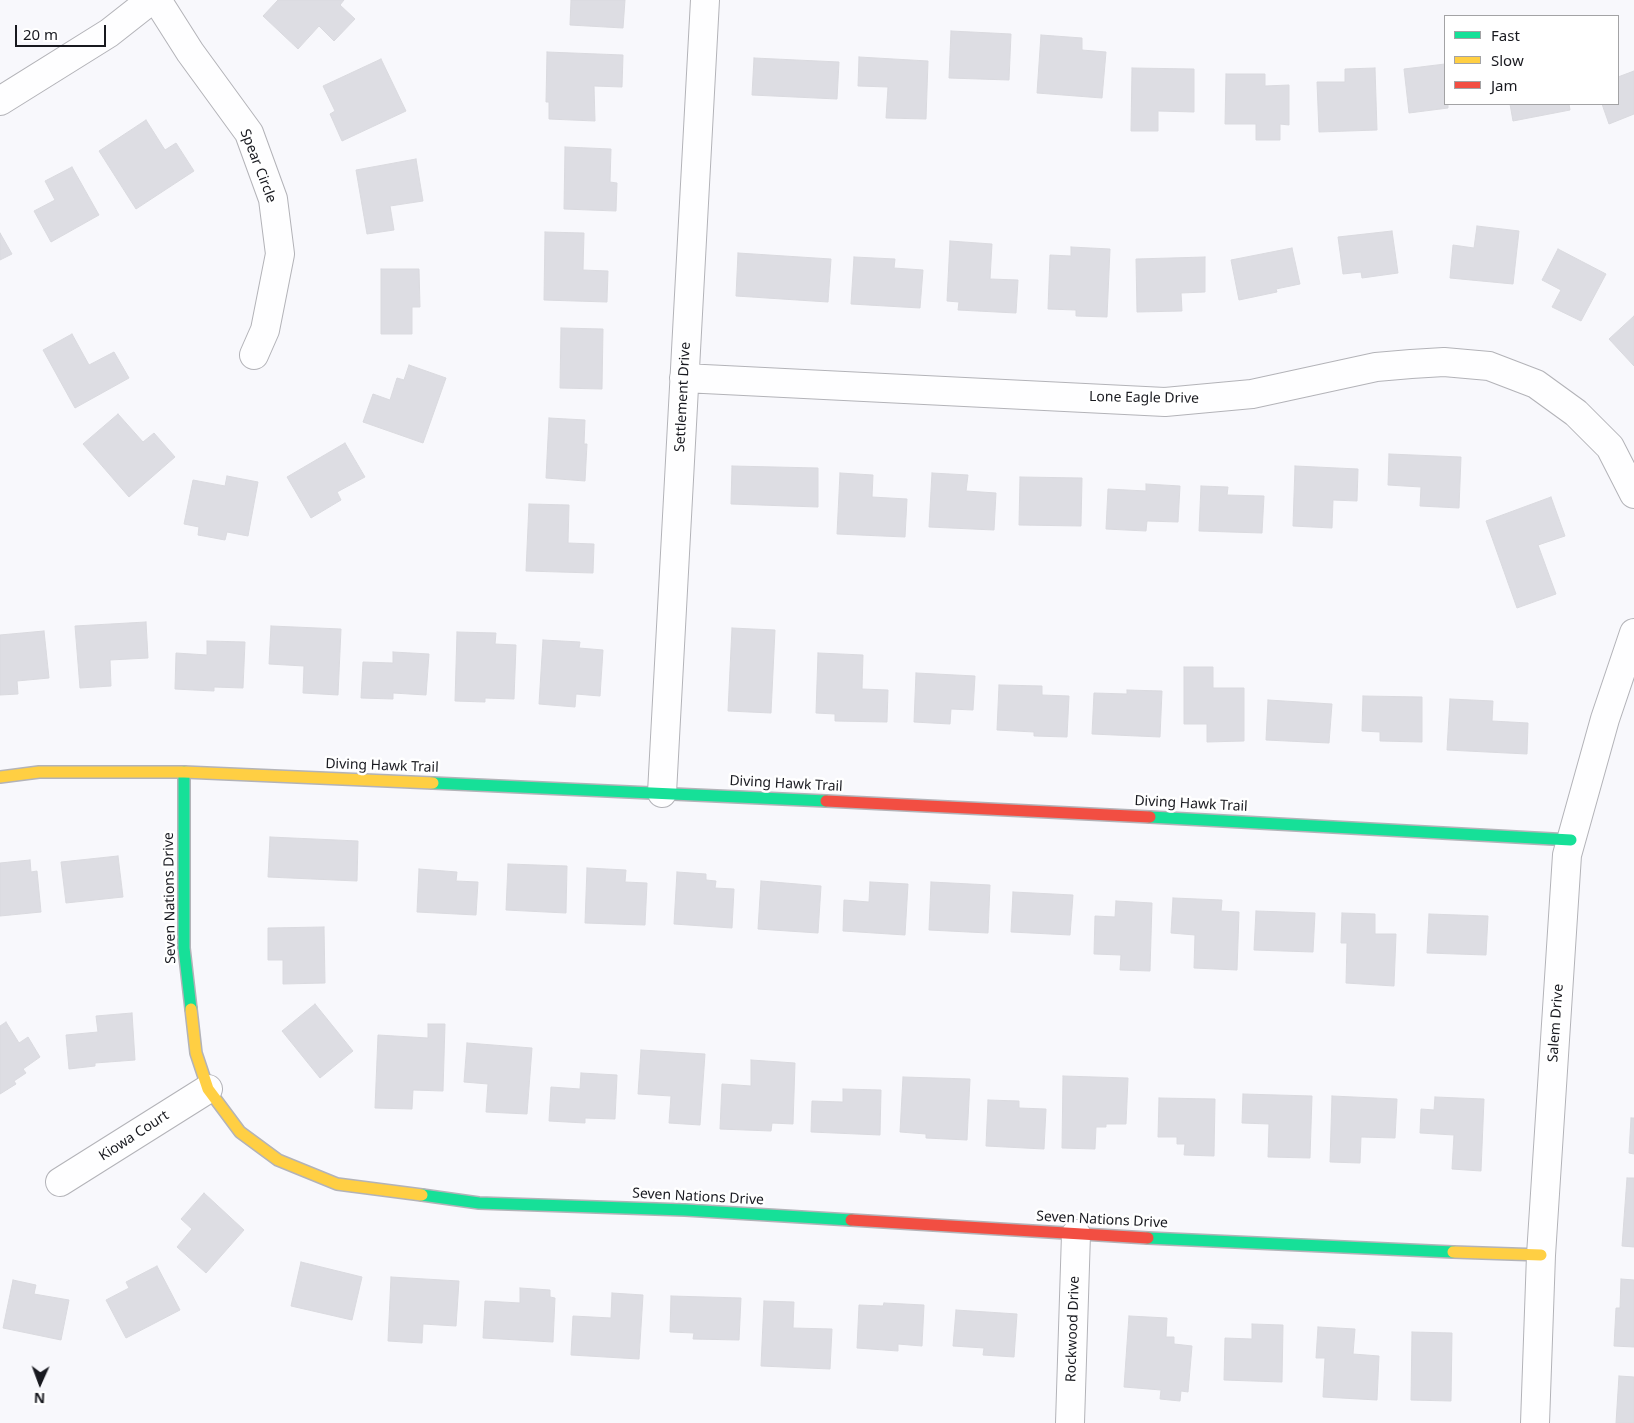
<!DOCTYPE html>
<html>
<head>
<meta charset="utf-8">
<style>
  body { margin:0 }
  #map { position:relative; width:1634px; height:1423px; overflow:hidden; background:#f8f8fc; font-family:"Noto Sans",sans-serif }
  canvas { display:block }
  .legend { position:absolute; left:1444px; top:15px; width:175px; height:90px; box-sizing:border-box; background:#fff; border:1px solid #a3a3a5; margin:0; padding:6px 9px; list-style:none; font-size:15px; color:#18191f }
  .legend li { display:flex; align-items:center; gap:10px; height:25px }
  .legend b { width:25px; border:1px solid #a3a3a5 }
  .north { position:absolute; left:15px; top:1358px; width:50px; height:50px; -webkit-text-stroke:4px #fff; paint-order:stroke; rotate:182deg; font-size:14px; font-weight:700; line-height:20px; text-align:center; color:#18191f }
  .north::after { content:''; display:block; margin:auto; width:18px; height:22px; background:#18191f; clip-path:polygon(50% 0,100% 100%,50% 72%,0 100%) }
  .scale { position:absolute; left:15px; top:25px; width:91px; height:22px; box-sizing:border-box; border:2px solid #18191f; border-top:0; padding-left:6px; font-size:15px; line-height:18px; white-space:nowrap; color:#18191f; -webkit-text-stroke:4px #fff; paint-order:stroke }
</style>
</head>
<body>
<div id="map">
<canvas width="1634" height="1423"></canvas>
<ul class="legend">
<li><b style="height:6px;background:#16e098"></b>Fast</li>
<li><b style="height:6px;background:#ffcf43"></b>Slow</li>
<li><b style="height:6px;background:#f24e42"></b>Jam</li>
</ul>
<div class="north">N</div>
<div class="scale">20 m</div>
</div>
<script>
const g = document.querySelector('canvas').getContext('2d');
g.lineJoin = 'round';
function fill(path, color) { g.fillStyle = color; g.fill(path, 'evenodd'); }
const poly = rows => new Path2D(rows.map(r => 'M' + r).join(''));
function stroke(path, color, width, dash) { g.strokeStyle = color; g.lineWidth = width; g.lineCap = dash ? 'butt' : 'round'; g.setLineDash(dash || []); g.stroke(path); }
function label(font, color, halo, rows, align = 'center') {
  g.font = font + ' "Noto Sans",sans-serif'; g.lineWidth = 5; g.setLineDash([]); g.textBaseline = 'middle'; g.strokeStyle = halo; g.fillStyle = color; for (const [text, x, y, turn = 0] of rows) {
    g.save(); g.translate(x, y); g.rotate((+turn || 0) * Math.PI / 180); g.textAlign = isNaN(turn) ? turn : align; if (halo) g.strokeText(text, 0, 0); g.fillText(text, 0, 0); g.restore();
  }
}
const building = poly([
  [278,0,344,0,340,5,355,19,334,41,319,26,298,49,263,16,278,0],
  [571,0,625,0,623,28,570,25,571,0],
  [951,31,1011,34,1009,80,949,78,951,31],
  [1041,35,1082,38,1082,50,1106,52,1102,98,1037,93,1041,35],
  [547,52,623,55,622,87,594,86,595,121,549,119,549,102,546,102,547,52],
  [859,57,928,61,926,119,886,118,888,87,858,86,859,57],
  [754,58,839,62,837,99,752,95,754,58],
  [381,59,406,111,342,141,330,114,335,111,323,86,381,59],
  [1445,64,1445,104,1448,104,1448,108,1409,113,1404,69,1445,64],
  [1132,68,1194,69,1194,112,1158,111,1158,131,1131,131,1132,68],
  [1375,68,1377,130,1319,132,1317,82,1345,82,1345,69,1375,68],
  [1634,71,1634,114,1609,124,1602,104,1618,104,1618,77,1634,71],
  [1226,74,1265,74,1265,86,1289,85,1289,125,1280,124,1280,140,1256,140,1256,124,1225,124,1226,74],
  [1510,104,1569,104,1570,110,1513,121,1510,104],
  [146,120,165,150,176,143,194,171,136,209,99,151,146,120],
  [565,147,611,149,610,182,617,183,616,211,564,209,565,147],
  [416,159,423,201,390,206,394,230,367,234,356,170,416,159],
  [72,167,99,215,51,242,34,211,55,200,45,181,72,167],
  [1477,226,1519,231,1513,284,1450,278,1453,245,1474,248,1477,226],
  [1392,231,1398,273,1362,278,1361,272,1343,274,1338,237,1392,231],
  [545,232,584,233,583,270,608,271,607,302,544,300,545,232],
  [0,233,12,254,0,260,0,233],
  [950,241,992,244,990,279,1018,280,1016,313,958,310,959,302,947,301,950,241],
  [1071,247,1110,249,1107,317,1076,316,1076,310,1048,309,1050,255,1071,256,1071,247],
  [1292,248,1300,284,1276,289,1277,292,1239,300,1231,260,1292,248],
  [1558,249,1606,274,1581,321,1552,307,1561,290,1542,280,1558,249],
  [738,253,831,259,828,302,736,296,738,253],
  [854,257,895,259,894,268,923,270,920,308,851,304,854,257],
  [1205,257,1205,292,1181,293,1182,311,1137,312,1136,259,1205,257],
  [381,269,419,269,420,307,412,307,412,334,381,334,381,269],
  [1634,316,1634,366,1609,339,1634,316],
  [561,328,603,329,602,389,560,388,561,328],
  [72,334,89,365,114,352,129,378,75,408,43,350,72,334],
  [409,365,446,378,423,443,363,422,373,394,390,400,397,378,404,380,409,365],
  [118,414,143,442,154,433,175,457,129,497,83,444,118,414],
  [549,418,585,420,584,444,587,444,585,481,546,478,549,418],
  [345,443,365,477,337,492,341,500,311,518,287,477,345,443],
  [1389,454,1461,457,1459,508,1420,506,1421,487,1388,485,1389,454],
  [732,466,818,468,818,507,731,504,732,466],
  [1295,466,1358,469,1357,501,1333,500,1332,528,1293,526,1295,466],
  [840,473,873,475,872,497,907,499,905,537,837,534,840,473],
  [932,473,968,475,966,491,996,493,994,530,929,527,932,473],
  [227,476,258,482,248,536,227,532,225,540,198,535,199,527,184,524,193,480,225,486,227,476],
  [1020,477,1082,478,1081,526,1019,525,1020,477],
  [1146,484,1180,486,1178,522,1147,521,1146,531,1106,529,1108,489,1146,491,1146,484],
  [1201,486,1228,487,1227,495,1264,496,1262,533,1199,531,1201,486],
  [1551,497,1565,536,1538,545,1556,594,1517,608,1486,521,1551,497],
  [529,504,569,505,568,543,594,544,593,573,526,571,529,504],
  [146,622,148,658,110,660,111,686,80,688,75,626,146,622],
  [271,626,341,629,338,695,303,693,304,666,269,664,271,626],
  [732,628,775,630,771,713,728,711,732,628],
  [44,631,49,678,17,681,18,694,0,695,0,635,44,631],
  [457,632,496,633,495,644,516,645,514,699,485,698,485,702,455,701,457,632],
  [543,640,580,642,579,648,603,650,600,696,576,694,575,707,539,704,543,640],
  [207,641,245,642,243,688,214,687,214,691,175,689,176,653,207,655,207,641],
  [393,652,429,654,426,695,393,693,393,699,361,698,363,662,393,663,393,652],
  [818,653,863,655,862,689,888,690,887,722,835,721,835,714,816,713,818,653],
  [1184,667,1213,667,1213,688,1244,688,1244,741,1207,742,1207,724,1184,724,1184,667],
  [916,673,975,676,973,710,951,709,950,724,914,722,916,673],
  [999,685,1042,686,1042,695,1069,696,1067,737,1034,736,1034,732,997,730,999,685],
  [1127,690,1162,691,1160,737,1092,734,1094,693,1127,694,1127,690],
  [1363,696,1422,697,1422,742,1380,741,1380,732,1362,731,1363,696],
  [1450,699,1493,701,1492,721,1528,723,1527,754,1447,750,1450,699],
  [1268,700,1332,704,1329,743,1266,740,1268,700],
  [270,837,358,841,357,881,268,877,270,837],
  [118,856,123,897,66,903,61,862,118,856],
  [30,860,31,872,37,871,41,912,0,916,0,863,30,860],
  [508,864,567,866,566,913,506,910,508,864],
  [587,868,626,870,625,882,647,883,645,925,585,923,587,868],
  [419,869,457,872,456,881,478,882,476,915,417,912,419,869],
  [677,872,706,874,706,880,716,881,715,888,734,889,732,928,674,924,677,872],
  [761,881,821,886,818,933,758,929,761,881],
  [870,882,908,884,905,935,843,931,844,900,869,902,870,882],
  [931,882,990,885,988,933,929,930,931,882],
  [1013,892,1073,895,1070,935,1011,932,1013,892],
  [1173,898,1222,900,1221,911,1239,912,1237,970,1194,968,1195,935,1171,933,1173,898],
  [1116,901,1152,903,1150,971,1120,970,1121,955,1094,954,1095,916,1115,917,1116,901],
  [1256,911,1315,913,1313,952,1254,950,1256,911],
  [1342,913,1375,914,1375,934,1396,934,1394,986,1346,983,1347,943,1341,943,1342,913],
  [1429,914,1488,916,1486,955,1427,953,1429,914],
  [324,927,325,983,283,984,283,960,268,960,268,928,324,927],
  [315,1004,353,1051,320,1078,282,1031,315,1004],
  [132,1013,135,1060,95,1063,95,1066,69,1069,66,1035,98,1032,96,1016,132,1013],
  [6,1022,19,1043,28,1037,40,1057,23,1069,26,1073,14,1081,16,1084,0,1094,0,1026,6,1022],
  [428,1024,445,1024,443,1091,413,1090,412,1109,375,1108,378,1035,428,1038,428,1024],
  [467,1043,532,1048,527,1114,486,1112,488,1084,464,1082,467,1043],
  [641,1050,705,1054,700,1125,669,1123,671,1096,638,1094,641,1050],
  [751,1060,795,1063,793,1124,772,1123,771,1131,720,1129,722,1084,751,1086,751,1060],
  [581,1073,617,1075,615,1119,585,1118,585,1123,549,1121,551,1087,580,1089,581,1073],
  [1063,1076,1128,1078,1126,1124,1106,1124,1106,1127,1096,1127,1095,1149,1062,1148,1063,1076],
  [903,1077,970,1079,967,1140,926,1138,926,1134,900,1132,903,1077],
  [843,1089,881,1090,880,1135,811,1132,812,1101,843,1102,843,1089],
  [1243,1094,1312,1096,1310,1158,1268,1157,1269,1124,1242,1123,1243,1094],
  [1332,1096,1397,1099,1395,1138,1361,1137,1360,1163,1330,1162,1332,1096],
  [1435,1097,1484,1099,1481,1171,1452,1169,1454,1135,1420,1133,1421,1109,1434,1110,1435,1097],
  [1159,1098,1215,1099,1214,1156,1184,1155,1185,1144,1177,1144,1177,1137,1158,1137,1159,1098],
  [988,1100,1019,1101,1019,1108,1046,1109,1044,1149,986,1146,988,1100],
  [1631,1118,1634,1118,1634,1154,1629,1153,1631,1118],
  [1627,1178,1634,1178,1634,1247,1622,1246,1627,1178],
  [204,1193,244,1230,206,1273,177,1247,192,1229,181,1219,204,1193],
  [301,1262,362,1277,352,1320,291,1306,301,1262],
  [157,1266,180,1310,126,1338,106,1300,129,1288,126,1282,157,1266],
  [391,1277,459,1281,456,1326,423,1324,422,1343,388,1341,391,1277],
  [1621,1279,1634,1280,1634,1347,1614,1346,1616,1308,1620,1308,1621,1279],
  [13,1280,36,1285,34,1294,69,1300,61,1340,3,1328,13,1280],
  [520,1288,550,1290,550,1297,555,1298,553,1342,483,1338,485,1301,520,1303,520,1288],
  [612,1293,643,1295,639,1359,571,1355,573,1316,611,1318,612,1293],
  [671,1296,741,1298,739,1340,693,1339,694,1333,670,1332,671,1296],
  [764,1301,794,1302,793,1328,832,1329,830,1369,761,1366,764,1301],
  [884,1303,924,1305,922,1346,898,1344,898,1351,857,1348,859,1305,883,1306,884,1303],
  [956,1310,1017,1314,1014,1357,983,1355,984,1348,953,1346,956,1310],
  [1129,1316,1167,1318,1166,1337,1174,1337,1174,1344,1192,1346,1188,1392,1181,1391,1180,1401,1160,1399,1161,1390,1124,1387,1129,1316],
  [1252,1324,1283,1325,1282,1382,1224,1380,1225,1338,1252,1339,1252,1324],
  [1318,1327,1355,1329,1353,1354,1379,1356,1377,1400,1323,1397,1325,1358,1316,1358,1318,1327],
  [1412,1332,1452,1333,1451,1401,1411,1400,1412,1332],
  [1619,1376,1634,1377,1634,1423,1616,1423,1619,1376]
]);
const street = poly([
  [157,0,190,52,249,133,273,199,280,254,265,330,254,355],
  [0,101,109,33,151,0],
  [684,378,1165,402,1252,394,1376,367,1411,364,1444,362,1489,366,1536,384,1576,413,1610,447,1634,494],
  [662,793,705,0],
  [60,1182,208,1089],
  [1070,1423,1076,1234],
  [1535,1423,1541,1255,1567,855,1605,719,1634,633]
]);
const fast = poly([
  [184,772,184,948,191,1009],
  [433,783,826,801],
  [1150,817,1571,840],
  [422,1195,479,1203,685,1210,851,1220],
  [1148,1238,1453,1252]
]);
const slow = poly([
  [0,777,39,772,184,772,433,783],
  [191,1009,196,1053,208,1089,240,1132,278,1160,337,1184,422,1195],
  [1453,1252,1541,1255]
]);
const jam = poly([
  [826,801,1150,817],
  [851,1220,1148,1238]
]);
const streetNames = [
  ["Spear Circle",258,166,69],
  ["Settlement Drive",683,397,-87],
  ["Lone Eagle Drive",1144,398,1],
  ["Diving Hawk Trail",382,766,2],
  ["Diving Hawk Trail",786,784,3],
  ["Diving Hawk Trail",1191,804,3],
  ["Seven Nations Drive",170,898,-91],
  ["Salem Drive",1556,1023,-86],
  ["Kiowa Court",134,1136,-33],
  ["Seven Nations Drive",698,1197,3],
  ["Seven Nations Drive",1102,1220,3],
  ["Rockwood Drive",1073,1329,-88]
];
fill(building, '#dddde3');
stroke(building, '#dadadf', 1);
stroke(street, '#b3b3b8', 30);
stroke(fast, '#b3b3b8', 14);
stroke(slow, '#b3b3b8', 14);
stroke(jam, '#b3b3b8', 14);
stroke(street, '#fefeff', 28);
stroke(fast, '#16e098', 11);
stroke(slow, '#ffcf43', 11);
stroke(jam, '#f24e42', 11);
label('14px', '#18191f', '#fff', streetNames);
</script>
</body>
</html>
